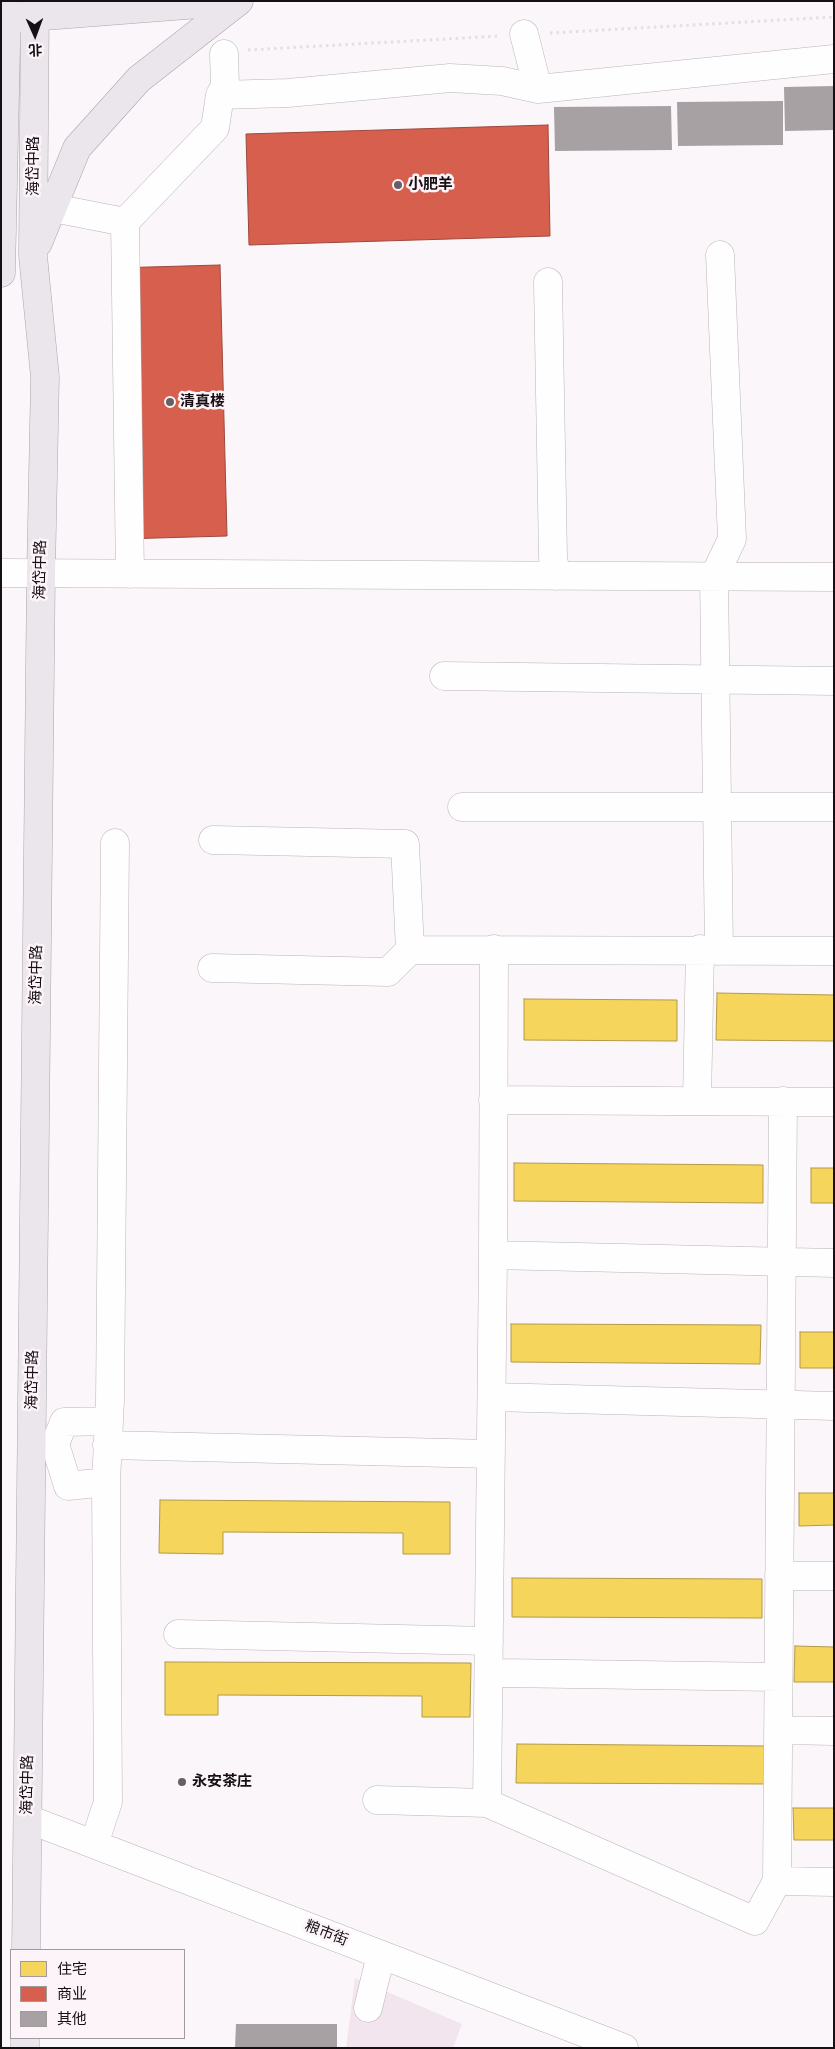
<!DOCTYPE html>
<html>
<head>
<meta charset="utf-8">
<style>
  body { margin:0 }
  #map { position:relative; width:835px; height:2049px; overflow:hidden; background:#fbf6f9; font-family:"Titillium Web","Noto Sans SC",sans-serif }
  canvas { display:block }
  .frame { position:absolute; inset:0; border:2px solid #161014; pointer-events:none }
  .legend { position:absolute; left:10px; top:1949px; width:175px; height:90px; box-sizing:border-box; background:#fdf4f9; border:1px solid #a1999d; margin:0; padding:6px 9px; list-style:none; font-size:15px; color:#161014 }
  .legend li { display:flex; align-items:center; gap:10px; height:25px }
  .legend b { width:25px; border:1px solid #a1999d }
  .north { position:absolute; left:10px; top:10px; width:50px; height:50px; -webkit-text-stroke:4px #fdf4f9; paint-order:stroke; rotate:178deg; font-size:14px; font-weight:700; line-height:20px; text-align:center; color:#161014 }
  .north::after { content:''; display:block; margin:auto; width:18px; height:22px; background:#161014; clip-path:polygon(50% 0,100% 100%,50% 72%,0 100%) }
</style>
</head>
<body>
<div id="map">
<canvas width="835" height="2049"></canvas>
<div class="frame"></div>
<ul class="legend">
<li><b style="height:14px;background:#f6d55c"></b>住宅</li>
<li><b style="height:14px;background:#d6604d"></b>商业</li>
<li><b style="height:14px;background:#a7a1a3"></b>其他</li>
</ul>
<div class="north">北</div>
</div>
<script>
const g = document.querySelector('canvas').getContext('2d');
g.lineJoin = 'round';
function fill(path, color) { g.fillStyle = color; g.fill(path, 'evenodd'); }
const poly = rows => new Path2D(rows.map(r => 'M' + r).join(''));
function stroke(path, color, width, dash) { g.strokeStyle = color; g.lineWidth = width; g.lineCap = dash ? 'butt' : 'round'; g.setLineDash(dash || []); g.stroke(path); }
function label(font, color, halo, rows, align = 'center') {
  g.font = font + ' "Titillium Web","Noto Sans SC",sans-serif'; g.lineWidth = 5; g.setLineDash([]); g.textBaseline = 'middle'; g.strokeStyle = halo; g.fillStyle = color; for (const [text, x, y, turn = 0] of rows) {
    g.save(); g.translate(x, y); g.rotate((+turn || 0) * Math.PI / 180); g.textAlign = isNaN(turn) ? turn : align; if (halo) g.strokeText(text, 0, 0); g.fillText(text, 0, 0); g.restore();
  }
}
const built = poly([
  [355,1978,462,2024,453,2048,346,2048]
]);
const homes = poly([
  [717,993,834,995,834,1041,716,1040,717,993],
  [524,999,677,1000,677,1041,524,1040,524,999],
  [514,1163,763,1165,763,1203,514,1201,514,1163],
  [811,1168,834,1168,834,1203,811,1203,811,1168],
  [511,1324,761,1325,760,1364,511,1362,511,1324],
  [800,1332,834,1332,834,1368,800,1368,800,1332],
  [799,1493,834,1493,834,1525,799,1526,799,1493],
  [160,1500,450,1502,450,1554,403,1554,403,1533,223,1532,223,1554,159,1553,160,1500],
  [512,1578,762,1579,762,1618,512,1617,512,1578],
  [795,1646,834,1647,834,1682,794,1682,795,1646],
  [165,1662,471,1663,470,1717,422,1717,422,1696,218,1695,218,1715,165,1715,165,1662],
  [517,1744,766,1746,766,1784,516,1783,517,1744],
  [793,1808,834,1808,834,1840,794,1840,793,1808]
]);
const shops = poly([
  [548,125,550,236,249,245,246,134,548,125],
  [220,265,227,536,121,539,114,268,220,265]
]);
const building = poly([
  [834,86,834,130,785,131,784,87],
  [783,101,783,145,678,146,677,102],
  [671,106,672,150,555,151,554,107],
  [236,2024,337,2024,337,2048,235,2048]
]);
const path = poly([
  [550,33,834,17],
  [248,50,499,36]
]);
const minor = poly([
  [524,34,538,89],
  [220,95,225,86,224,54],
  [53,208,125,222],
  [548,282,553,557,556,576],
  [1,573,834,577],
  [130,574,125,222,215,128,220,95,288,93,450,78,502,81,538,89,834,59],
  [444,676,834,681],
  [462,807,834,807],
  [213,840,405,844,410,950],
  [719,951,714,577,732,539,720,255],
  [212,968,388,972,410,950,834,951],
  [493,1100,834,1102],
  [697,1101,700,949],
  [493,1255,834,1263],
  [492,1397,834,1406],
  [107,1445,491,1454],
  [106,1482,68,1486,55,1444,64,1422,108,1421],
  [779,1576,834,1576],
  [178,1634,489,1641],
  [501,1673,778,1677],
  [778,1730,834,1731],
  [377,1800,487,1803,755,1921,777,1881,834,1882],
  [487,1803,493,1255,494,949],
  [28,1819,624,2048],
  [94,1844,108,1802,106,1482,110,1400,115,843],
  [777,1881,783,1101],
  [368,2008,381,1955]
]);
const major = poly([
  [18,18,238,1],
  [38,243,77,148,139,79,239,1],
  [1,273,7,1],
  [26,1950,41,573,45,377,33,256,35,1],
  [25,2048,25,2038]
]);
const markers = [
  [398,185,5,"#666064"],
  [170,402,5,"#666064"],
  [182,1782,5,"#666064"]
];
const streetNames = [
  ["海岱中路",34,166,-90],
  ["海岱中路",41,570,-89],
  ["海岱中路",37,975,-89],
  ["海岱中路",33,1380,-89],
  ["海岱中路",28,1785,-89],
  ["粮市街",326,1934,21]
];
const poiNames = [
  ["小肥羊",408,185],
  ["清真楼",180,402],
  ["永安茶庄",192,1782]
];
fill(built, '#f3e5ed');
fill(homes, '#f6d55c');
stroke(homes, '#b39a46', 1);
fill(shops, '#d6604d');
stroke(shops, '#9c483c', 1);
fill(building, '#a7a1a3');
stroke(minor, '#b9b4b7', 29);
stroke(major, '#aca4ad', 29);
stroke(path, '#e2e0e1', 3, [2.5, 4]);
stroke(minor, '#fefefe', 28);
stroke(major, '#eae6eb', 28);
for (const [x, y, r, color] of markers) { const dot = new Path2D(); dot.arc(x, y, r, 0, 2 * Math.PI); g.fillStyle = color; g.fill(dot); stroke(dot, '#fdf4f9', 2); }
label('15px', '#161014', '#fdf4f9', streetNames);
label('bold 15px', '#161014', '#fdf4f9', poiNames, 'left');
</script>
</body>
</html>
